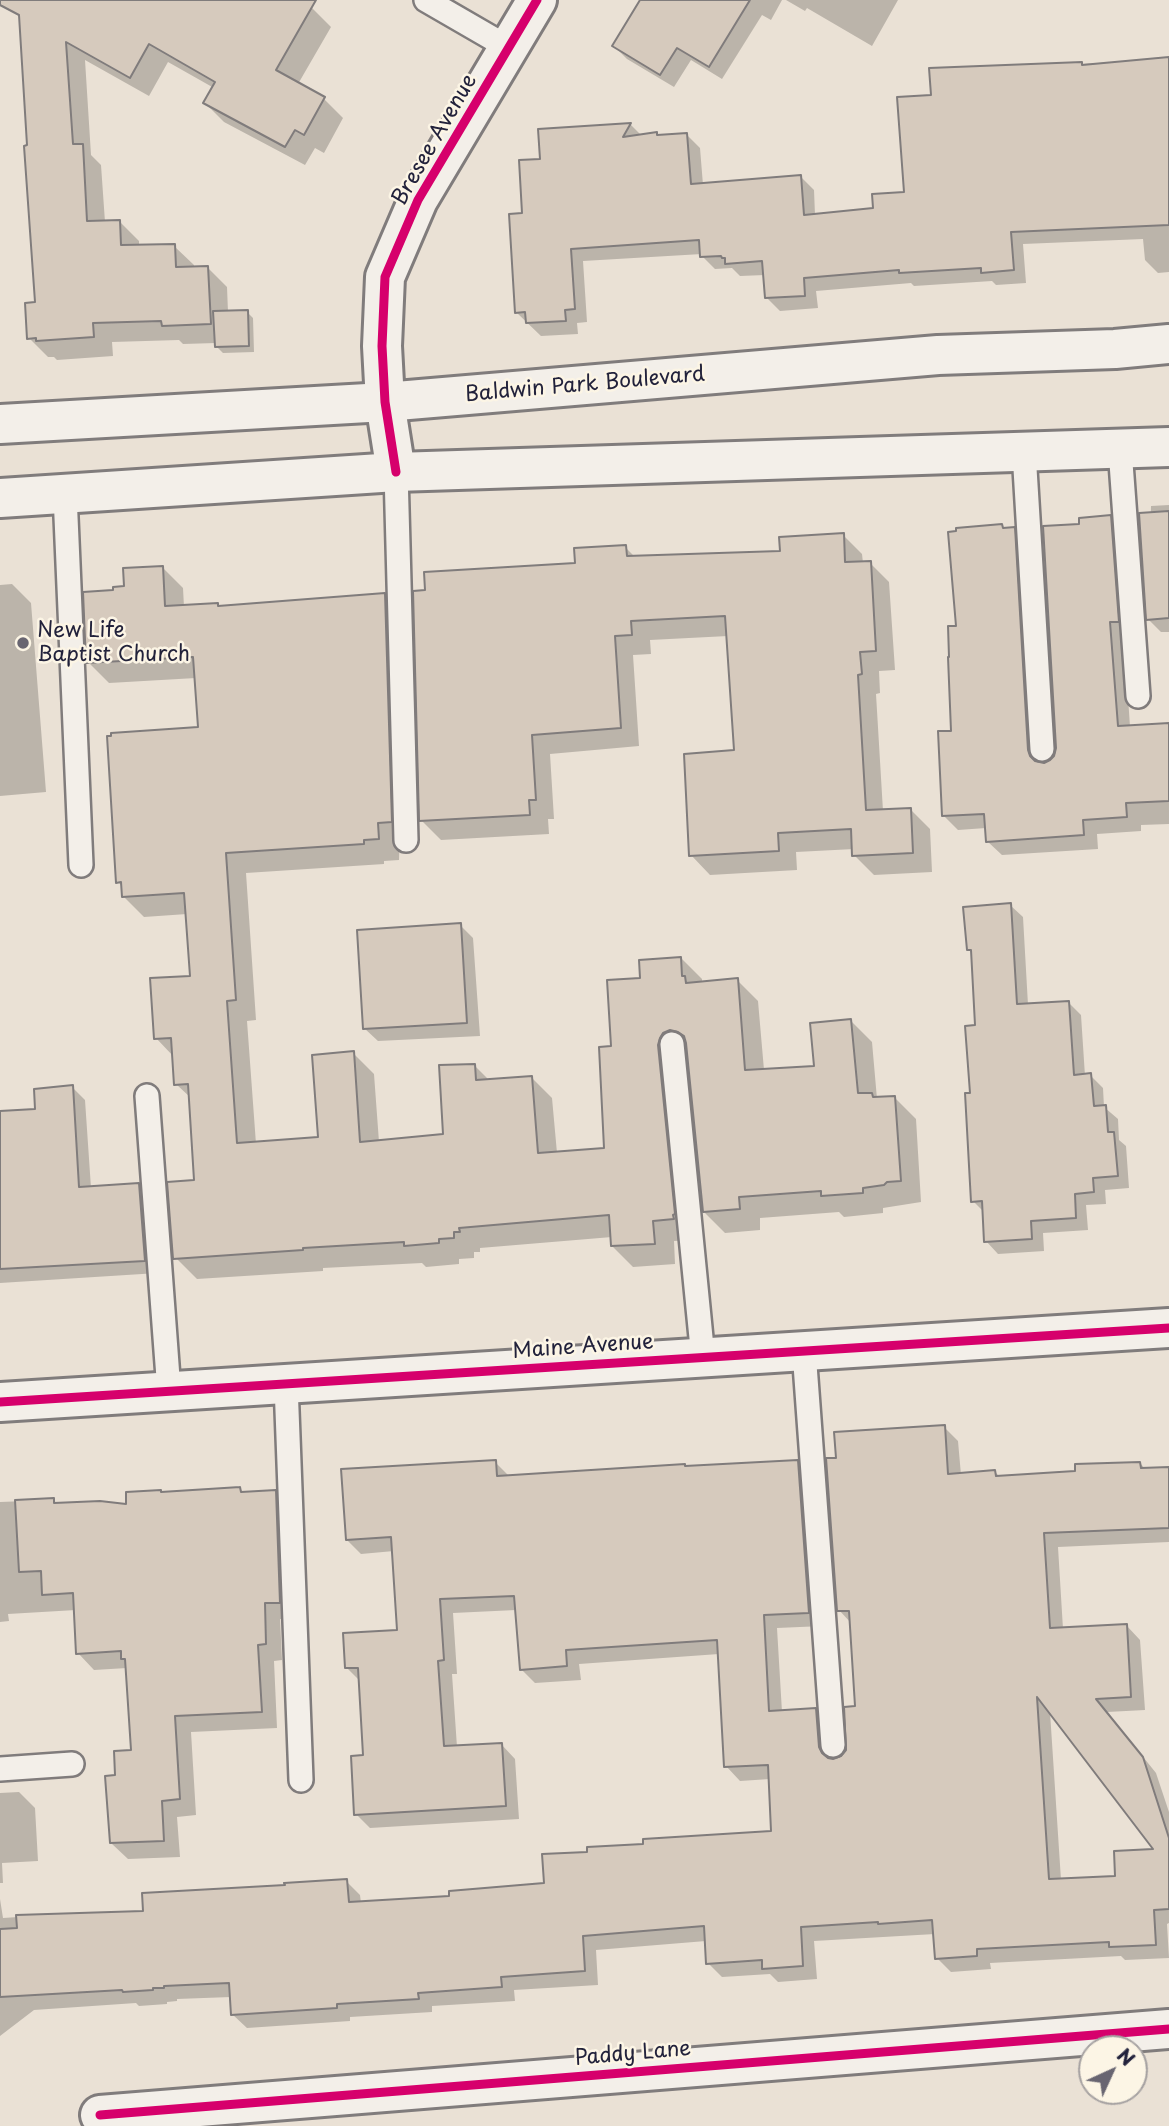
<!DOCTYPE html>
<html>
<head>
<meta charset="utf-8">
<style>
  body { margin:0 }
  #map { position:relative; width:1169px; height:2126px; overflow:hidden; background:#eae1d5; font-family:"Playpen Sans",sans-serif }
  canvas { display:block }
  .north { position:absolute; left:1078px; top:2035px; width:70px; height:70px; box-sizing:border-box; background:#fcf5e5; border:2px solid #a5a1a1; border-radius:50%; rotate:45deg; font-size:19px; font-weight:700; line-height:28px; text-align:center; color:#22223b }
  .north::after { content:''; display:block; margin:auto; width:24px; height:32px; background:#686571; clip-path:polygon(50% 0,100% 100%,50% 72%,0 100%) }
</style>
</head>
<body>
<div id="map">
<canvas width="1169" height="2126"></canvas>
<div class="north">N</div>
</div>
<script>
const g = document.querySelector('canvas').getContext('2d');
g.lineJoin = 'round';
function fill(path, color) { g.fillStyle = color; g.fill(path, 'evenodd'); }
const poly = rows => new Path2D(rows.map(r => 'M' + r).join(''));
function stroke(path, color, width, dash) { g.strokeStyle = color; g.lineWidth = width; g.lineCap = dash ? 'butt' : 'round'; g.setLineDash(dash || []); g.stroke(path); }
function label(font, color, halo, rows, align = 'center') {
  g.font = font + ' "Playpen Sans",sans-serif'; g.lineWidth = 5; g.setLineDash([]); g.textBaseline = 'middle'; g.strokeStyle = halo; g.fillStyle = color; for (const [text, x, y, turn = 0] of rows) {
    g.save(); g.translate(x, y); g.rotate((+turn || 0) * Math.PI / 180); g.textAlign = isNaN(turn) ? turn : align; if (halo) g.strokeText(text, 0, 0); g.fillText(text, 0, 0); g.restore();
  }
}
const shadow = poly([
  [19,0,298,0,312,8,331,27,298,84,324,99,343,118,324,153,315,148,305,165,224,122,205,103,214,88,168,62,149,96,85,60,91,155,101,165,105,222,120,222,139,241,139,246,174,246,194,265,194,268,208,268,227,287,228,312,247,312,253,318,254,352,223,353,216,346,216,343,183,344,179,340,112,342,113,356,57,360,54,357,48,357,29,338,37,304,29,147],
  [648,0,782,0,771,20,762,15,722,79,691,60,674,87,627,59,614,46],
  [786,0,898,0,872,46,807,8,805,11],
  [1169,59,1169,272,1158,273,1145,260,1143,239,1023,244,1026,283,996,285,992,281,914,286,911,283,816,291,818,308,780,311,767,298,765,275,740,276,732,268,715,269,702,256,702,254,583,261,587,322,577,323,578,334,541,336,516,312,524,214,542,160,540,131,631,125,642,136,656,134,659,137,687,135,700,148,703,185,801,177,814,190,815,215,875,210,906,193,933,96,1044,66],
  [1169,505,1169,632,1161,632,1148,619,1151,506],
  [1110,517,1125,532,1124,636,1130,727,1169,725,1169,824,1141,825,1141,831,1097,834,1098,849,1002,855,987,841,986,828,958,830,943,815,953,732,957,627,1002,526,1005,529,1014,529,1028,544,1042,765,1056,757,1081,526],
  [843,535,862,554,863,563,870,563,889,582,895,670,879,671,880,693,876,694,883,811,910,809,930,829,932,872,874,875,854,855,854,849,796,852,797,870,710,875,691,855,736,752,728,636,650,640,651,654,633,655,639,746,550,754,554,819,548,819,549,834,441,840,421,820,577,564,625,547,636,558,782,553],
  [162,567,183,588,184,607,217,605,219,607,385,595,406,616,399,860,384,861,384,864,246,873,256,1020,247,1021,256,1144,320,1139,353,1053,374,1074,379,1142,445,1136,475,1066,490,1081,531,1077,552,1098,557,1153,606,1149,613,1048,642,980,681,958,702,979,702,983,737,980,758,1001,764,1070,816,1067,851,1021,872,1042,877,1099,895,1098,916,1119,921,1202,883,1208,883,1213,844,1217,839,1212,760,1218,760,1230,725,1233,704,1212,689,1052,684,1054,694,1240,674,1241,675,1264,633,1267,612,1246,612,1237,480,1248,480,1252,474,1252,474,1258,459,1259,459,1264,426,1267,422,1263,323,1268,323,1271,197,1279,176,1258,196,1182,191,1098,176,1084,174,1057,156,1038,192,977,187,914,144,917,123,896,123,887,118,882,200,728,196,678,109,683,88,662,115,591,126,588],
  [12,584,31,603,46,792,0,796,0,585],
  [1010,905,1023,917,1028,1005,1069,1003,1081,1015,1085,1076,1090,1075,1103,1088,1104,1107,1118,1119,1119,1140,1126,1146,1129,1188,1105,1190,1106,1204,1086,1205,1088,1230,1043,1233,1044,1251,998,1254,986,1241,984,1212,973,1201,972,1094,977,1027,973,954,968,949],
  [460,925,473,938,480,1036,378,1041,364,1028],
  [72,1087,85,1100,91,1188,139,1185,152,1198,158,1273,0,1283,0,1113,37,1111],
  [944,1427,958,1441,961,1475,995,1472,1001,1478,1077,1472,1140,1463,1146,1470,1169,1468,1169,1542,1058,1547,1063,1629,1126,1625,1140,1640,1145,1710,1107,1712,1156,1773,1169,1812,1169,1923,1167,1924,1169,1958,1125,1960,1121,1956,990,1963,991,1969,951,1972,937,1958,935,1934,814,1941,817,1979,778,1982,770,1974,722,1977,708,1963,706,1941,596,1950,598,1985,514,1990,515,2001,432,2006,432,2012,350,2017,350,2021,247,2028,232,2014,231,1997,177,1999,177,2001,167,2002,167,2004,139,2006,136,2003,34,2010,0,2036,0,1899,3,1918,63,1914,145,1913,287,1887,346,1881,360,1895,361,1903,451,1898,546,1885,589,1853,773,1832,770,1779,740,1781,726,1766,719,1654,579,1664,581,1680,535,1683,521,1669,516,1610,453,1613,457,1674,452,1674,457,1747,501,1744,515,1759,519,1819,370,1828,356,1814,365,1757,361,1682,347,1668,399,1632,394,1551,361,1554,347,1540,495,1462,510,1477,797,1462,812,1476,823,1626,777,1628,782,1712,816,1710,830,1724,833,1761,842,1758,848,1751,857,1708,851,1623,839,1610,838,1459],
  [1050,1712,1157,1850,1117,1878,1061,1880],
  [240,1489,244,1493,275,1492,292,1508,296,1619,280,1619,282,1660,274,1661,277,1728,191,1732,196,1815,177,1817,180,1857,128,1859,111,1843,117,1776,133,1751,127,1668,94,1670,78,1653,76,1610,8,1614,9,1621,0,1622,0,1502,53,1500,58,1504,128,1506,163,1494],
  [19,1792,35,1808,38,1861,2,1863,3,1883,0,1883,0,1793]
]);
const building = poly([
  [0,0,316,0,276,70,325,97,304,135,295,130,285,147,203,103,215,82,149,44,130,78,66,42,73,144,83,144,87,221,120,220,121,245,175,244,176,267,208,266,211,324,162,326,161,321,93,323,94,337,36,341,36,338,27,339,25,303,35,302,24,146,27,145,19,15,0,5,0,0],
  [640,0,750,0,709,67,677,48,660,75,612,46,640,0],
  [1169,57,1169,225,1011,232,1014,270,981,273,981,268,899,273,899,270,804,278,805,296,765,298,762,261,725,264,725,258,722,258,721,256,700,257,699,240,571,249,575,309,565,310,566,321,526,323,525,312,515,313,509,214,522,213,519,160,540,159,538,129,631,123,623,137,657,132,657,135,687,133,691,184,801,175,804,215,873,208,872,194,904,192,897,97,931,95,929,68,1082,62,1082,65,1169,57],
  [248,310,249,346,215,347,213,311,248,310],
  [1169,511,1169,618,1146,620,1139,513,1169,511],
  [1111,515,1119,622,1110,622,1118,726,1169,723,1169,801,1126,803,1127,817,1083,820,1084,835,986,842,984,814,942,816,938,731,951,731,948,657,949,657,948,626,956,626,948,532,956,531,956,528,1002,524,1003,528,1015,527,1028,750,1030,756,1035,761,1044,763,1050,760,1054,756,1056,748,1043,526,1079,524,1079,518,1111,515],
  [844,533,845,562,871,561,876,651,860,652,862,674,858,675,866,810,911,808,913,853,852,856,851,829,778,833,779,851,689,856,684,754,734,750,725,616,631,621,632,635,615,636,621,728,532,735,536,800,529,800,530,815,419,821,413,591,425,590,424,572,575,563,574,548,626,545,627,556,780,551,779,537,844,533],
  [163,566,165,606,218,603,218,606,385,593,392,822,378,823,379,839,364,840,364,844,226,853,236,1000,227,1001,237,1143,318,1137,312,1055,354,1051,360,1142,443,1134,439,1065,475,1064,476,1080,532,1076,538,1153,604,1148,599,1047,611,1046,607,980,640,978,639,960,681,957,682,976,685,976,686,983,738,978,745,1070,814,1066,810,1023,851,1019,858,1093,872,1093,873,1097,895,1096,901,1181,887,1182,884,1185,863,1188,863,1193,821,1196,821,1191,739,1197,740,1209,703,1212,686,1043,684,1036,678,1032,670,1030,663,1033,660,1038,658,1045,675,1214,673,1215,674,1219,653,1221,655,1244,611,1246,609,1215,459,1228,460,1232,454,1232,454,1238,439,1239,439,1243,404,1246,404,1242,303,1248,303,1250,173,1259,167,1182,194,1180,188,1084,174,1085,171,1038,154,1039,150,978,190,976,184,893,122,897,121,882,116,883,107,736,111,736,111,733,198,727,193,657,86,663,83,592,113,590,113,587,124,586,123,568,163,566],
  [1011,903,1017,1004,1069,1001,1074,1075,1091,1073,1094,1106,1106,1105,1108,1132,1114,1132,1118,1176,1093,1178,1094,1192,1075,1194,1076,1218,1031,1221,1032,1239,984,1242,982,1201,971,1202,965,1093,970,1093,965,1026,975,1025,971,950,967,950,963,907,1011,903],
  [461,923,467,1023,363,1029,357,930,461,923],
  [73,1085,79,1187,139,1183,145,1261,0,1269,0,1111,35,1109,34,1089,73,1085],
  [945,1425,948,1474,995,1470,996,1476,1075,1471,1075,1464,1140,1462,1141,1468,1169,1467,1169,1528,1044,1533,1050,1628,1127,1624,1131,1697,1096,1699,1143,1757,1169,1838,1169,1909,1154,1910,1156,1945,1109,1947,1109,1942,977,1949,977,1956,935,1959,932,1920,878,1924,878,1922,801,1927,803,1966,762,1969,762,1960,706,1964,704,1926,583,1936,585,1971,501,1977,502,1987,418,1993,419,1999,337,2004,337,2008,231,2015,229,1983,164,1986,164,1988,153,1988,153,1990,123,1992,122,1990,0,1997,0,1929,17,1928,16,1915,143,1911,142,1893,285,1885,284,1883,347,1879,349,1902,449,1896,449,1891,544,1883,542,1854,587,1852,587,1847,643,1844,643,1839,771,1831,768,1765,724,1767,717,1640,566,1650,567,1666,520,1670,514,1596,440,1599,444,1660,438,1661,444,1746,502,1743,506,1806,354,1815,351,1756,363,1755,358,1668,345,1668,343,1633,397,1630,391,1537,346,1540,341,1469,496,1460,497,1476,685,1464,685,1466,798,1460,809,1613,764,1615,769,1711,816,1708,819,1747,822,1753,828,1758,833,1759,841,1756,846,1750,844,1707,855,1706,849,1611,837,1611,826,1458,836,1458,834,1432,945,1425],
  [1037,1697,1153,1849,1114,1851,1115,1876,1049,1879,1037,1697],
  [240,1487,241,1492,276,1490,280,1603,265,1603,266,1644,258,1645,262,1712,175,1716,180,1799,162,1801,164,1841,110,1843,105,1776,115,1775,114,1751,131,1750,125,1659,121,1659,121,1651,76,1654,73,1593,42,1595,41,1571,19,1572,15,1500,54,1498,54,1503,100,1501,126,1504,126,1492,161,1490,161,1492,240,1487]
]);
const service = poly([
  [426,0,509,48],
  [1120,449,1138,696],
  [1024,452,1042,749],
  [396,472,406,840],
  [65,494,81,865],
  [672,1044,703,1358],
  [147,1096,169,1391],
  [804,1351,833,1745],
  [286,1384,301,1780],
  [0,1769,72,1764]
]);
const minor = poly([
  [396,472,385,402,382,346,385,277,418,200,537,0],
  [100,2115,1169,2029]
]);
const tertiary = poly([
  [0,1402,1169,1328]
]);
const secondary = poly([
  [0,424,385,402,938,355,1115,349,1169,344],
  [0,498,396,472,1169,447]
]);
const cycleway = poly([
  [396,472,385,402,382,346,385,277,418,200,537,0],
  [0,1402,1169,1328],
  [100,2115,1169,2029]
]);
const markers = [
  [23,643,7,"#686571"]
];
const streetNames = [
  ["Bresee Avenue",435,140,-60],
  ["Baldwin Park Boulevard",585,385,-5],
  ["Maine Avenue",583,1347,-4],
  ["Paddy Lane",633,2054,-5]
];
const poiNames = [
  ["New Life",37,631],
  ["Baptist Church",37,655]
];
fill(shadow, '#0003');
fill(building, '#d6cabd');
stroke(building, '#807c7c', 2);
stroke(service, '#807c7c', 28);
stroke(minor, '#807c7c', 44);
stroke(tertiary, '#807c7c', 44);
stroke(secondary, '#807c7c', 44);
stroke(service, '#f3efe9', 23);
stroke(minor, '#f3efe9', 38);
stroke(tertiary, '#f3efe9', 38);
stroke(secondary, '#f3efe9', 38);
stroke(cycleway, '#d6006c', 9);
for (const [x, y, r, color] of markers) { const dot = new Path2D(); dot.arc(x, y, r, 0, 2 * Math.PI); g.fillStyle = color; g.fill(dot); stroke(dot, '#fcf5e5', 2.5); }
label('21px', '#22223b', '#fcf5e5', streetNames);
label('21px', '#22223b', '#fcf5e5', poiNames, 'left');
</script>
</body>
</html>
